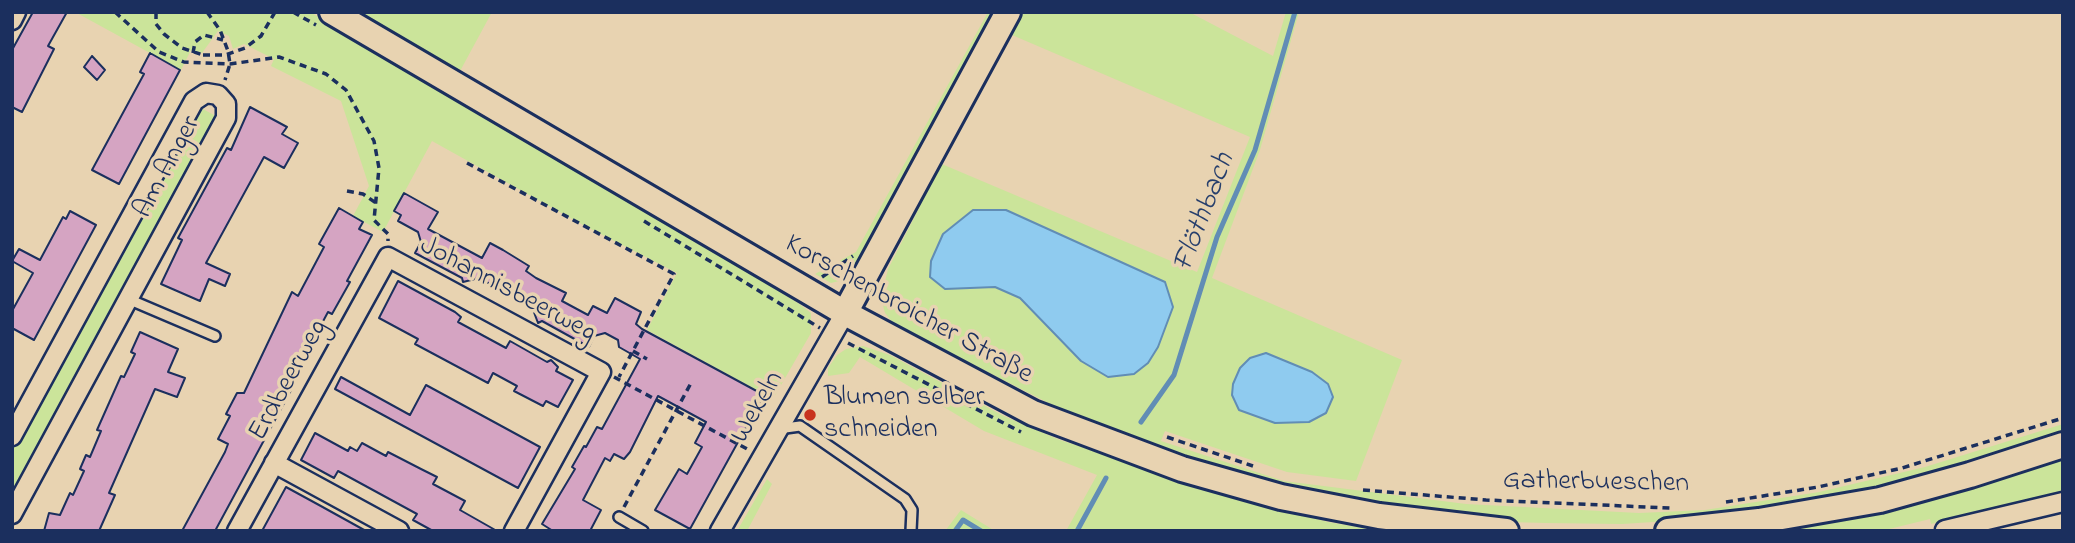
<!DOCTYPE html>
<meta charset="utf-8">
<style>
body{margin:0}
#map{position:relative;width:2075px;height:543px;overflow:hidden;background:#e8d3b1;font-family:"Indie Flower",sans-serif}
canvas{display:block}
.frame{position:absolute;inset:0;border:14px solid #1b2f5e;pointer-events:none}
</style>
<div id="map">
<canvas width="2075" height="543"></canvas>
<div class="frame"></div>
</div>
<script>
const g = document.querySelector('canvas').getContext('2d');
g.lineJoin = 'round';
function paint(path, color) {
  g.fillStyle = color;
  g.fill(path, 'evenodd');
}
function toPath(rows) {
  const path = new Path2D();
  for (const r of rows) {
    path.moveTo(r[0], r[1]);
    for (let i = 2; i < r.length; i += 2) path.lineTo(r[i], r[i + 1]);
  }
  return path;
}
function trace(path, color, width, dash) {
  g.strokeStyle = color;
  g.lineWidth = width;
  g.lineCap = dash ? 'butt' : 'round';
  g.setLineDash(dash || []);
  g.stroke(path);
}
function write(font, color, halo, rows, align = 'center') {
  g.font = font + ' "Indie Flower",sans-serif';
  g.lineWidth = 7;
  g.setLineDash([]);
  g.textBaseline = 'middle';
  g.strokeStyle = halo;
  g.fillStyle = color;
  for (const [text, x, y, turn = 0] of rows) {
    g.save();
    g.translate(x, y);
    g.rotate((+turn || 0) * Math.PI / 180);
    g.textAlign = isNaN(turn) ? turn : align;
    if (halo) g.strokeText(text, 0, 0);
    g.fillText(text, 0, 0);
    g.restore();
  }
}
paint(toPath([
 [75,12,310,12,627,198,798,303,811,313,811,333,773,399,647,330,677,273,583,225,432,141,383,232,353,216,369,186,341,101,271,66,274,59,244,44,233,49,229,36,218,31,202,53,191,50,181,70],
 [352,12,492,12,459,73],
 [988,12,999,12,859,265,847,279,831,283,815,274,856,252],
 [1016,12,1189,12,1273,56,1286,12,1299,12,1260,150,1212,278,1402,360,1356,481,1287,472,1165,431,1161,441,1284,481,1466,504,1639,513,1705,510,1819,492,1925,467,2063,424,2063,437,1850,497,1700,519,1622,524,1546,523,1469,521,1353,505,1162,451,1078,418,907,331,893,323,885,313,881,298,888,269,918,210,937,162,1197,272,1250,137,1005,32],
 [1006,210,1165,282,1173,307,1081,361,1020,298,995,287,976,286],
 [1283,359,1297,368,1312,372,1309,422,1275,423,1239,410,1232,395,1233,384],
 [201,108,214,115,215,120,12,497,12,445,192,114],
 [863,346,890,355,1004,416,1060,440,1238,497,1328,522,1381,531,1066,531,1097,475,984,431,860,357,849,373,828,376,828,368,837,355,846,349],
 [2063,456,2063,492,1931,524,1930,519,1881,531,1758,531,1936,499],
 [767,479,772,484,747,531,737,531],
 [961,510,995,531,945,531]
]), '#cbe49a');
const water = toPath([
 [973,210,1006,210,1165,282,1173,307,1158,347,1148,363,1134,374,1108,377,1081,361,1020,298,995,287,945,289,930,277,931,261,943,234,973,210],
 [1266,353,1312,372,1328,384,1333,397,1326,413,1309,422,1275,423,1239,410,1232,395,1233,384,1240,368,1250,358,1266,353]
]);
paint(water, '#8fcbef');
trace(water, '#618db5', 2);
trace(toPath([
 [1141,422,1174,375,1217,237,1255,150,1295,12],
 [955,531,963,520,981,531],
 [1077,531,1106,478]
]), '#618db5', 5);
const building = toPath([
 [33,12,67,12,48,46,54,49,22,112,12,107,12,50,33,12],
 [150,53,180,70,119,184,92,170,144,74,140,72,150,53],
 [92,56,105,70,97,80,84,67,92,56],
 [250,107,287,127,282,134,298,143,284,168,264,157,206,263,230,274,225,286,209,279,200,301,161,284,182,240,178,238,227,148,231,150,250,107],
 [404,193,438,212,428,229,482,258,490,243,503,250,529,266,526,271,536,278,566,293,562,301,588,315,593,306,607,313,615,298,641,312,636,324,642,329,764,395,690,529,655,510,679,469,687,474,702,447,695,443,706,422,658,396,630,452,624,459,614,454,610,461,605,458,583,500,601,510,590,531,553,531,542,524,575,469,572,467,584,446,586,447,597,427,602,429,640,359,619,347,618,340,605,333,594,336,589,347,542,321,538,323,532,307,526,304,497,289,493,290,492,285,479,278,463,282,462,278,415,253,421,242,418,232,398,221,401,215,394,211,404,193],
 [339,208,363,222,359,229,372,235,347,281,350,282,332,314,328,312,312,342,293,376,296,381,215,531,182,531,225,452,228,444,218,439,230,416,226,414,237,393,244,393,292,292,298,296,324,247,319,244,339,208],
 [70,211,96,225,34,340,12,328,12,311,33,273,12,261,19,249,40,260,63,217,66,219,70,211],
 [398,281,455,312,461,317,458,322,506,348,510,341,547,362,551,360,558,367,556,371,573,380,558,407,546,401,543,406,514,391,517,386,493,373,488,383,415,344,418,339,379,318,398,281],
 [140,332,178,349,168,372,185,378,177,397,155,389,109,493,115,495,99,531,44,531,49,513,60,515,70,493,73,495,84,471,80,469,86,455,90,457,101,431,97,430,121,376,124,377,135,354,131,352,140,332],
 [341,377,410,415,426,385,540,447,518,488,335,389,341,377],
 [315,433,348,451,350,447,357,451,362,443,386,456,388,452,421,469,437,477,433,484,465,501,460,510,497,531,433,531,413,520,417,514,338,471,334,478,301,460,315,433],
 [286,487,319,505,366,531,262,531,286,487]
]);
paint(building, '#d5a4c2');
trace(building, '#1b2f5e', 2);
const lane = toPath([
 [128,299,215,336],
 [778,429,800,426,905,499,912,510,911,531],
 [619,517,643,531]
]);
const street = toPath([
 [12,20,16,12],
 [12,436,194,101,206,93,218,95,226,104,226,118,12,514],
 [274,463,399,531],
 [1945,530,2063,502],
 [237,531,388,257,601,372,514,531],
 [720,531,845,313]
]);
const secondary = toPath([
 [332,12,845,313,1033,413,1182,469,1281,497,1379,516,1506,531],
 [845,313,1008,12],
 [1668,531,1759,521,1880,500,1970,475,2063,445]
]);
trace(lane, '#1b2f5e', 14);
trace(street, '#1b2f5e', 23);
trace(secondary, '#1b2f5e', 30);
trace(toPath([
 [115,12,159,52,184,62,230,64,279,57,326,74,346,90,374,141,379,168,374,220,388,234,388,241],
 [156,12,156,24,164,34,182,48,203,55],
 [207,12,220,30,228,51,230,64,225,80],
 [293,12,316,25],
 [193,53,195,42,204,35,223,40],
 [467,163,674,274,619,377],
 [347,191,363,194,376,203],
 [644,221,820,328],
 [822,277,853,256],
 [848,343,1021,432],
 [633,351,647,359],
 [614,377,749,450],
 [1167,437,1253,466],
 [1363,490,1486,500,1670,508],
 [1726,502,1818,487,1902,468,2063,418],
 [624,507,691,383]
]), '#1b2f5e', 3.5, [7, 5]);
trace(lane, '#e8d3b1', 9);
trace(street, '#e8d3b1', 18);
trace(secondary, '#e8d3b1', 24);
trace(toPath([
 [203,55,225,55,245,48,261,36,275,12]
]), '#1b2f5e', 3.5, [7, 5]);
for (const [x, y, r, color] of [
 [810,415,7,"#c8321e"]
]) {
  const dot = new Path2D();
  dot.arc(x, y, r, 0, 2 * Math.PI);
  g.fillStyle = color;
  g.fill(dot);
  trace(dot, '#e8d3b1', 2.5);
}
write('28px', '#1b2f5e', '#e8d3b1', [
 ["Am Anger",169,168,-62],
 ["Johannisbeerweg",507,291,28],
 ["Korschenbroicher Straße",908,311,29],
 ["Erdbeerweg",290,381,-61],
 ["Wekeln",759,408,-60],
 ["Gatherbueschen",1596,484,1]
]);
write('28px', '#1b2f5e', '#e8d3b1', [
 ["Blumen selber",824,399],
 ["schneiden",824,431]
], 'left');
write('italic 30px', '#273f6c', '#e8d3b1', [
 ["Flöthbach",1206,213,-69]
]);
</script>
